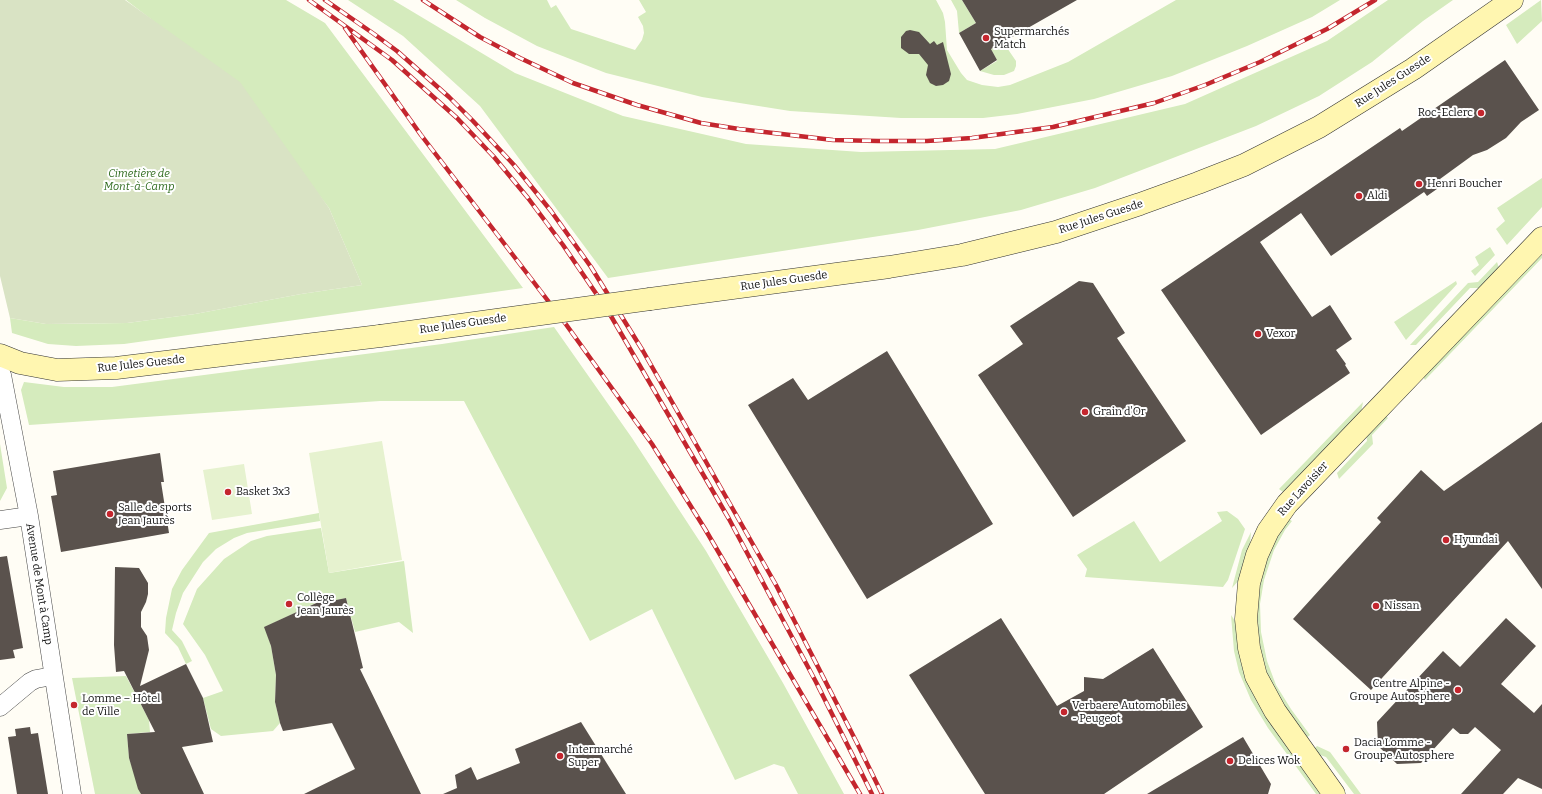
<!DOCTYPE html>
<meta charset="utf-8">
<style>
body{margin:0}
canvas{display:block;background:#fffdf5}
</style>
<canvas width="1542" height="794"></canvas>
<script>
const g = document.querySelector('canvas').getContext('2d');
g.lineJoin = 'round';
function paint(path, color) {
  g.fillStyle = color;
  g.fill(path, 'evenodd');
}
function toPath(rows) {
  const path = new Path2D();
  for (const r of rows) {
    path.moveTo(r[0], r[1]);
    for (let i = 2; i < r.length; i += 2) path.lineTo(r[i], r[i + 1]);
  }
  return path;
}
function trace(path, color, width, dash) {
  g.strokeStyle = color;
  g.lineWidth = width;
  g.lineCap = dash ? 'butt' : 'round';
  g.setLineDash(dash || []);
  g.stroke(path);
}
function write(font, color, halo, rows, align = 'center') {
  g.font = font + ' Bitter,serif';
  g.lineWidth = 4;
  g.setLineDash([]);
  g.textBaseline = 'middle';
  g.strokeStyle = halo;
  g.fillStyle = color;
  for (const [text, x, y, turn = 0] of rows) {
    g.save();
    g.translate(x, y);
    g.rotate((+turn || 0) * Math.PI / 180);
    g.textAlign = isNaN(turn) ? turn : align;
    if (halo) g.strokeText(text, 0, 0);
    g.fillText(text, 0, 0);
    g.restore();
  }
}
paint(toPath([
 [126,0,286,0,325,23,523,288,124,344,76,346,48,344,12,333,10,318,46,324,127,323,195,314,301,294,362,285,329,208,233,82],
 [348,0,393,0,515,73,623,116,746,144,861,152,995,149,1185,104,1327,41,1388,0,1453,0,1423,21,1372,62,1319,96,1256,126,1095,188,1021,210,918,230,608,278,480,106,403,36],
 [456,0,547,0,551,8,556,5,571,29,635,50,642,40,644,33,643,26,638,17,646,12,639,0,936,0,943,13,945,22,947,50,961,73,967,80,982,85,998,87,1010,85,1068,62,1176,0,1340,0,1312,17,1247,46,1172,76,1094,99,1017,114,983,118,901,118,790,111,702,97,606,73,537,46,485,18],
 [951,0,962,0,976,23,959,33,957,11],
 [1541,0,1542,21,1517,44,1506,25],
 [1003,42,1016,61,1016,66,1014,71,1004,75,994,75,980,71,997,61,991,49],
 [1542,178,1542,207,1507,245,1496,229,1505,221,1497,208],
 [1490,247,1495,255,1475,276,1471,271,1479,265,1475,257],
 [1542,250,1542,258,1425,380,1422,375],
 [1497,262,1499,268,1480,288,1470,288,1416,345,1410,345,1468,283,1478,282],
 [1456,281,1457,284,1406,340,1394,322],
 [554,327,632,438,706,551,783,683,844,794,798,794,784,767,774,764,735,780,652,609,590,641,464,401,380,401,29,425,21,390,24,382,64,387,112,387,442,344],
 [1363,402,1361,413,1283,492,1279,489],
 [1386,416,1388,418,1372,435,1373,444,1339,479,1337,473,1367,441,1366,433],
 [0,444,7,488,0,501],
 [1227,511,1238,519,1245,529,1228,580,1223,587,1085,577,1087,569,1077,555,1134,521,1160,562,1222,521,1217,512],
 [319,513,320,521,247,533,234,538,216,549,203,562,183,593,176,613,172,630,182,641,192,661,186,664,178,647,165,633,166,618,172,589,182,570,209,533],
 [1287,518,1292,521,1285,530,1274,550,1264,580,1260,604,1261,632,1267,661,1276,685,1291,709,1310,735,1305,739,1270,686,1262,663,1256,631,1255,603,1270,546],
 [321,528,329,573,404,561,413,633,399,622,355,632,346,598,327,602,324,599,265,627,271,646,276,675,275,702,280,723,273,731,221,736,211,729,203,698,223,691,205,655,183,624,197,589,224,559,251,541,267,536],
 [1251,532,1250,545,1240,579,1232,588,1242,550],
 [1231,615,1235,621,1322,794,1316,794,1268,728,1251,700,1239,672,1234,651],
 [126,676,149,720,150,732,127,734,129,758,141,794,95,794,72,678],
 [1317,746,1330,752,1361,794,1354,794,1326,757,1317,754,1313,750]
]), '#d5ebbd');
paint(toPath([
 [0,0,125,0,240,82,329,208,362,285,301,294,195,314,127,323,46,324,10,318,0,276]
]), '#d9e3c4');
paint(toPath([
 [382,441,402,560,329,573,309,453],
 [244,464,252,514,212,520,203,470]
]), '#e6f2cf');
paint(toPath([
 [962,0,1077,0,991,49,997,60,980,71,959,33,976,23],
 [910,30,919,32,930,44,934,41,937,45,943,42,951,74,949,81,943,85,936,86,930,83,926,75,928,65,919,54,909,54,901,48,901,37,906,31],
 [1505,60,1539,110,1521,122,1506,138,1487,150,1473,155,1440,179,1444,184,1427,196,1424,192,1331,256,1301,213,1260,242,1312,317,1330,305,1352,339,1336,350,1346,364,1345,365,1350,373,1261,435,1161,290,1400,128,1402,131],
 [1079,281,1093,283,1125,333,1117,338,1186,441,1073,517,978,375,1023,344,1010,326],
 [887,351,993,524,867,599,748,405,793,378,808,400],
 [1542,422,1542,589,1508,541,1371,690,1293,619,1381,522,1377,518,1421,470,1444,491],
 [160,453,164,482,161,482,169,533,61,552,51,496,57,495,53,471],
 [7,556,23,648,13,650,15,658,0,660,0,557],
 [115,567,139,568,148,583,148,594,146,602,141,612,141,627,147,636,149,650,140,686,186,664,203,698,213,742,182,747,204,794,141,794,138,789,129,758,127,734,155,732,124,671,116,672,114,645],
 [346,598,363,668,360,669,421,794,304,794,355,769,332,723,283,731,280,723,275,702,276,675,271,646,264,627,325,599,326,602],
 [1001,618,1057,706,1084,691,1084,677,1103,679,1153,648,1203,727,1104,794,985,794,909,675],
 [1506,618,1536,646,1501,684,1534,713,1542,704,1542,789,1518,778,1503,794,1461,794,1501,750,1475,727,1468,734,1460,734,1453,728,1421,763,1397,764,1378,746,1377,722,1443,651,1460,667],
 [581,722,626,794,443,794,457,788,455,775,471,767,477,780,520,763,515,749],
 [30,727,31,734,38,733,48,794,17,794,8,737,16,736,15,729],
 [1243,737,1271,784,1268,794,1147,794]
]), '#5a524d');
const street = toPath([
 [2,375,29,516,72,794],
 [0,520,29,516],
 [0,707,30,682,36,679,53,676]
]);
const secondary = toPath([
 [650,299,889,267,962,255,1056,232,1140,204,1198,183,1244,165,1319,127,1413,69,1512,0],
 [0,355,20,363,57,370,116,368,380,336],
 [1334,794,1275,711,1256,676,1249,648,1246,619,1249,583,1257,555,1268,531,1287,504,1542,238]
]);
trace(street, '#444', 19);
trace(secondary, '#333', 23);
trace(street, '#fff', 18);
trace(secondary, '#fff6b0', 22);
const rail = toPath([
 [309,0,392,60,457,118,494,157,528,198,563,245,608,311,729,519,816,682,872,794],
 [325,0,374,34,397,51,449,97,473,121,514,165,551,211,591,267,643,351,776,585,858,745,882,794],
 [423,0,480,37,520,58,573,83,637,105,701,123,739,129,833,140,878,141,927,141,972,138,1053,127,1154,103,1205,85,1260,62,1327,29,1375,0],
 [345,28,421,135,565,323,652,444,705,529,860,794]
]);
trace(rail, '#c4262e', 4.5);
trace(rail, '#fff', 3, [9]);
const secondaryBridge = toPath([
 [380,336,650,299]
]);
trace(secondaryBridge, '#333', 23, []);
trace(secondaryBridge, '#fff6b0', 22);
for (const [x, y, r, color] of [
 [986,38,4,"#c4262e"],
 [1481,113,4,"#c4262e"],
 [1419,184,4,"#c4262e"],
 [1359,196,4,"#c4262e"],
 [1258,334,4,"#c4262e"],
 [1085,412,4,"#c4262e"],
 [228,492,4,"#c4262e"],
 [110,514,4,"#c4262e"],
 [1446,540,4,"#c4262e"],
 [289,604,4,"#c4262e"],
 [1376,606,4,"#c4262e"],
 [1458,690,4,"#c4262e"],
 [74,705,4,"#c4262e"],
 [1064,712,4,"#c4262e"],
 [1346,749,4,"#c4262e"],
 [560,756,4,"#c4262e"],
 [1230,761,4,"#c4262e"]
]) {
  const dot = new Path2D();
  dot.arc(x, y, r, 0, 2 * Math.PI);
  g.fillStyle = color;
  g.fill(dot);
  trace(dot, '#fff', 1.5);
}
write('11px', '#111', '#fff', [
 ["Supermarchés",994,32],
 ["Match",994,45],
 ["Roc-Eclerc",1473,113,"right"],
 ["Henri Boucher",1427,184],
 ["Aldi",1367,196],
 ["Vexor",1266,334],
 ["Grain d'Or",1093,412],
 ["Basket 3x3",236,492],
 ["Salle de sports",118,508],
 ["Jean Jaurès",118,521],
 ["Hyundai",1454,540],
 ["Collège",297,598],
 ["Jean Jaurès",297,611],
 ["Nissan",1384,606],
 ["Centre Alpine -",1450,684,"right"],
 ["Groupe Autosphere",1450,697,"right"],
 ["Lomme – Hôtel",82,699],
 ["de Ville",82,712],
 ["Verbaere Automobiles",1072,706],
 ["- Peugeot",1072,719],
 ["Dacia Lomme -",1354,743],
 ["Groupe Autosphere",1354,756],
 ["Intermarché",568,750],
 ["Super",568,763],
 ["Delices Wok",1238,761]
], 'left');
write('11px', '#111', '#fff', [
 ["Rue Jules Guesde",1393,81,-33],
 ["Rue Jules Guesde",1101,217,-18],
 ["Rue Jules Guesde",784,281,-8],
 ["Rue Jules Guesde",463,324,-8],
 ["Rue Jules Guesde",141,364,-6],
 ["Rue Lavoisier",1303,489,-48],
 ["Avenue de Mont à Camp",39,584,81]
]);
write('italic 11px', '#2f6b1f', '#fff', [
 ["Cimetière de",139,174],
 ["Mont-à-Camp",139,187]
]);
</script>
